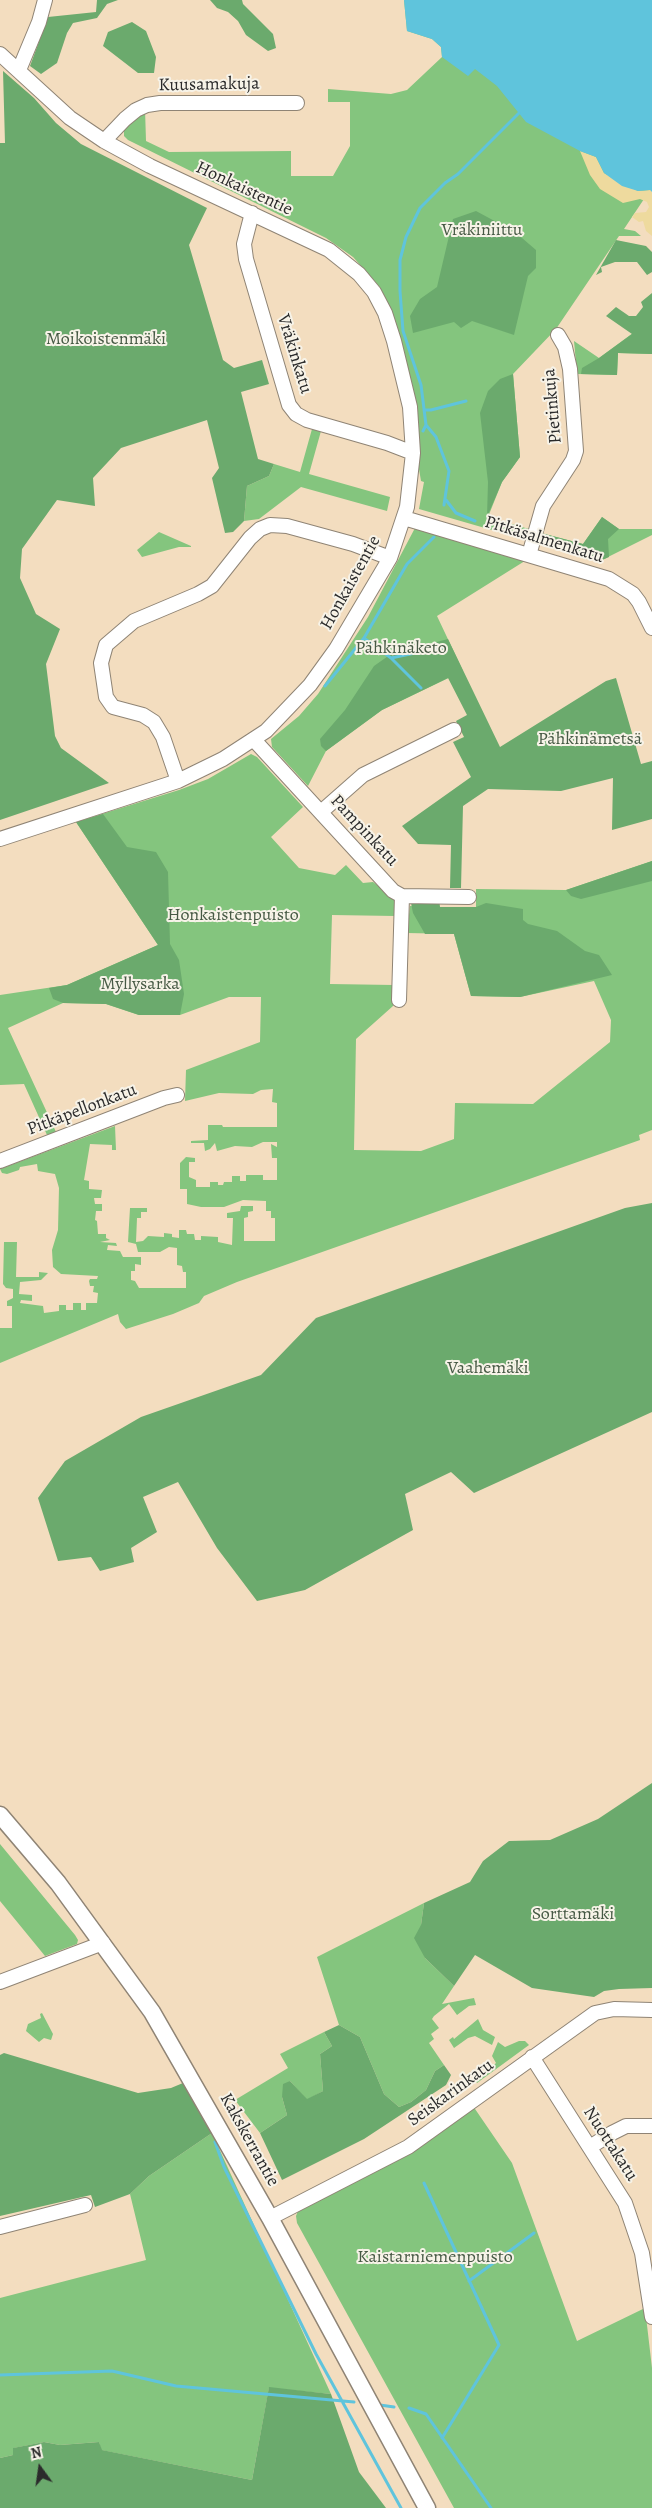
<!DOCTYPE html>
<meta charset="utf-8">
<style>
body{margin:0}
#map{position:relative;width:652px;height:2508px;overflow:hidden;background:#f3ddbf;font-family:Alegreya,serif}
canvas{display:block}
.north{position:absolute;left:15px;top:2443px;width:50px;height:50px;-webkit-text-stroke:4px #f7f3e8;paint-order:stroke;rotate:346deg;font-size:14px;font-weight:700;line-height:20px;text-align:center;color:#2b2b2b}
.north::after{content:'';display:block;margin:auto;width:18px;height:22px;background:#2b2b2b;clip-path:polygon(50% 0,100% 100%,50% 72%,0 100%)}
</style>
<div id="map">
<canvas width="652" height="2508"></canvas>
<div class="north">N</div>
</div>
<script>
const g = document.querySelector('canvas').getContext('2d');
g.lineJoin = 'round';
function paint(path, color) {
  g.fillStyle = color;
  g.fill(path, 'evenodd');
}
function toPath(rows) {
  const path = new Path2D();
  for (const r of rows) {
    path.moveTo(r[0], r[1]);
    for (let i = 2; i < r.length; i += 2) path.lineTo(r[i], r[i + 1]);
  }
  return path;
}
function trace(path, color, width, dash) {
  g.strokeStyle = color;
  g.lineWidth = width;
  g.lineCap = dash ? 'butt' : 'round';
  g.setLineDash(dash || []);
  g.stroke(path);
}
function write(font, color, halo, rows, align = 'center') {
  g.font = font + ' Alegreya,serif';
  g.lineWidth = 4;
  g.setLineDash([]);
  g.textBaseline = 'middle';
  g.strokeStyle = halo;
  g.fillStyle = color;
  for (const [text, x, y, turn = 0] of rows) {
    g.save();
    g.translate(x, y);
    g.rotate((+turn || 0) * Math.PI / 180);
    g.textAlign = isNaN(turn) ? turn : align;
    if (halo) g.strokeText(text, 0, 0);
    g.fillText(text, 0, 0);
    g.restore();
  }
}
paint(toPath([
 [404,0,490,52,650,190,624,229,635,231,641,236,619,236,556,329,513,374,520,457,502,482,488,517,529,529,526,537,523,539,419,509,424,482,421,481,393,314,379,286,353,257,326,238,128,140,124,136,124,130,145,109,146,141,169,152,291,151,291,176,333,176,350,146,350,102,328,102,328,89,391,94,407,90,442,57,441,47,432,39,407,31],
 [652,319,652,354,618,353,617,375,577,374,574,341,599,358],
 [312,429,321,431,309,474,390,497,387,511,301,487,259,519,244,521,247,486,269,476,274,464,300,472],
 [602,517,619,529,652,529,652,535,600,561,544,545,540,543,541,533,583,544],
 [415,528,528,559,437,616,463,671,382,710,326,751,308,786,272,747,271,739,299,716,318,694,368,617],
 [159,532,191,546,191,547,179,547,142,557,137,550],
 [251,754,257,757,303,807,271,837,299,868,335,875,346,865,363,883,373,882,395,899,395,916,332,915,330,984,394,985,393,1006,356,1039,354,1150,421,1151,454,1139,455,1103,533,1104,610,1042,611,1020,594,981,520,997,471,996,454,934,407,933,410,906,476,910,476,889,566,890,652,861,652,1130,639,1135,640,1140,237,1282,204,1296,199,1303,173,1314,126,1329,120,1322,118,1314,0,1363,0,1328,12,1328,12,1306,7,1306,7,1301,13,1298,13,1289,6,1288,3,1284,4,1242,17,1242,16,1277,39,1277,39,1272,48,1273,41,1280,20,1282,19,1294,32,1295,32,1301,21,1300,20,1303,43,1306,44,1313,59,1311,59,1305,66,1305,66,1310,73,1310,73,1303,81,1303,81,1310,86,1310,86,1303,97,1303,98,1293,93,1292,94,1286,90,1286,89,1281,90,1279,97,1279,98,1276,61,1274,53,1267,52,1250,58,1230,59,1188,55,1174,38,1171,37,1164,20,1167,19,1170,7,1174,2,1173,0,1169,115,1126,116,1150,112,1150,112,1145,90,1144,84,1180,89,1181,89,1189,102,1190,101,1198,94,1198,95,1204,102,1204,102,1211,96,1211,95,1220,97,1221,98,1234,106,1234,106,1238,110,1240,100,1242,116,1243,117,1246,108,1245,107,1250,120,1251,123,1257,141,1257,141,1265,135,1264,135,1271,131,1271,131,1280,135,1281,139,1288,186,1288,186,1272,183,1272,182,1266,177,1265,177,1248,169,1247,160,1252,138,1252,136,1244,128,1242,130,1208,147,1208,147,1212,141,1212,141,1218,137,1218,136,1242,143,1241,148,1236,164,1237,164,1233,172,1234,172,1237,179,1238,179,1230,186,1230,187,1234,194,1234,195,1240,201,1240,201,1236,218,1237,218,1242,232,1245,233,1218,227,1218,227,1213,240,1211,241,1206,253,1206,253,1211,248,1212,248,1217,244,1218,244,1241,275,1241,275,1218,271,1218,271,1211,266,1211,266,1201,243,1200,224,1207,201,1207,187,1204,187,1189,180,1189,180,1163,186,1157,195,1158,195,1162,189,1162,189,1177,196,1180,196,1187,210,1187,210,1182,218,1182,218,1185,223,1185,224,1182,232,1182,232,1176,240,1176,240,1181,246,1181,246,1175,263,1175,263,1180,277,1180,277,1158,272,1158,271,1144,277,1147,277,1142,263,1142,252,1147,235,1146,217,1151,215,1143,210,1149,205,1151,204,1143,191,1143,191,1141,208,1140,208,1125,222,1125,223,1127,277,1127,277,1103,272,1102,273,1089,261,1090,253,1094,219,1093,185,1101,186,1070,260,1042,261,997,229,997,180,1015,139,1015,106,1004,63,1003,8,1028,56,1132,47,1135,24,1084,0,1085,0,995,67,985,158,945,76,822,179,790,208,779],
 [0,1844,75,1935,78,1940,77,1944,45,1956,0,1901],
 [424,1903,421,1925,425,1958,454,1986,442,2004,474,1998,476,2005,469,2006,457,2015,449,2004,434,2016,432,2019,439,2028,431,2034,434,2039,429,2043,444,2065,435,2071,426,2090,411,2102,399,2107,384,2094,360,2037,339,2025,317,1957],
 [42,2013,53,2034,51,2040,44,2038,39,2042,26,2031,28,2024,41,2018,40,2014],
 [478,2019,483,2030,495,2037,492,2045,475,2036,468,2038,454,2048,449,2040,453,2037,454,2039],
 [324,2032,332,2046,320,2054,323,2091,307,2100,290,2081,282,2097,287,2115,260,2133,235,2100,288,2068,280,2054],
 [519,2041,525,2041,529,2045,477,2083,473,2077,474,2072,480,2067,485,2073,496,2063,492,2056,498,2042,505,2047],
 [473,2106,512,2163,577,2341,645,2308,652,2368,652,2508,454,2508,297,2223,296,2216,298,2211],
 [212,2133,331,2394,269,2388,252,2480,101,2450,99,2442,60,2445,44,2442,14,2448,13,2455,0,2458,0,2298,146,2260,130,2194,149,2176]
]), '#84c57e');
paint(toPath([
 [97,0,118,0,107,4,97,18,73,23,67,33,57,63,41,74,30,66,48,17,96,12],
 [210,0,242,0,243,4,273,34,276,48,268,51,246,35,238,21,228,12,217,8],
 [132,22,146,31,156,57,154,73,138,73,103,46,108,32],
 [3,71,34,98,56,123,81,144,207,208,189,245,223,360,234,368,262,360,269,384,241,392,258,459,274,464,269,476,247,486,244,521,233,532,225,533,212,478,219,468,207,420,121,448,93,478,95,506,57,500,22,549,20,578,36,614,60,629,46,664,55,736,61,748,109,783,0,820,0,143,5,143],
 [476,211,515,232,536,250,536,268,528,276,514,335,472,321,461,328,454,322,413,333,410,316,420,299,437,287,453,219],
 [616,240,646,246,652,252,652,272,647,275,637,262,615,262,601,267,602,272,596,275],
 [652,293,652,354,618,353,617,375,581,374,582,368,599,358,632,334,606,316,616,307,629,316,636,316,643,307,641,302],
 [513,374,520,457,502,482,487,517,488,482,480,413,488,391,500,379],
 [602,517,619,529,608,539,609,557,600,561,544,545,540,543,541,533,583,544],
 [448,639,500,747,606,681,616,678,641,764,652,761,652,819,612,830,613,778,561,791,488,789,463,806,461,888,450,888,451,845,418,844,402,826,471,777,453,742,464,737,456,721,467,715,448,678,382,710,326,751,321,746,320,739,345,710,374,666,391,654],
 [103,814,127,847,156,852,168,872,170,944,179,960,184,994,180,1015,139,1015,106,1004,63,1003,53,999,49,988,67,985,158,945,76,822],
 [652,861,652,881,581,899,571,896,566,890],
 [439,899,440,907,476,907,486,903,523,909,523,920,528,924,557,931,585,951,599,955,612,975,520,997,471,996,454,934,425,934,413,913,411,903],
 [652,1203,652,1412,474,1493,451,1472,405,1494,413,1530,305,1590,257,1601,217,1548,178,1482,143,1497,157,1532,131,1548,134,1562,100,1571,91,1557,58,1561,38,1498,65,1461,141,1417,261,1375,316,1318,625,1208],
 [652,1783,652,1988,619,1989,604,1991,594,1997,532,1988,475,1955,454,1986,425,1958,414,1938,421,1925,424,1903,470,1882,483,1861,509,1841,550,1840,598,1819],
 [339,2025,360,2037,384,2094,399,2107,411,2102,426,2090,435,2071,444,2065,451,2075,446,2085,364,2139,282,2180,260,2133,287,2115,282,2097,283,2084,290,2081,307,2099,323,2091,320,2054,332,2046,324,2032],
 [4,2053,138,2093,171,2088,183,2083,212,2133,149,2176,130,2194,95,2207,91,2195,0,2216,0,2055],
 [269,2387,331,2394,359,2472,386,2508,0,2508,0,2458,13,2455,13,2448,44,2442,60,2445,99,2442,102,2450,252,2480]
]), '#6baa6d');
paint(toPath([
 [580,151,596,157,604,173,638,191,650,190,652,192,652,236,646,231,643,221,639,222,632,217,635,213,646,212,649,207,647,202,640,199,623,203,600,189,590,175]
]), '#eeda9e');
paint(toPath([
 [404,0,652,0,652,192,650,190,638,191,622,186,604,173,596,157,580,151,526,122,497,86,475,69,468,76,442,57,441,47,432,39,407,31]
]), '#5fc4dc');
trace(toPath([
 [424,410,431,410,466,401],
 [423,431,426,425],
 [446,500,456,513,475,521],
 [444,505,449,471,436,437,426,425,421,385,403,331,400,291,400,260,406,237,420,208,445,183,458,174,519,113],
 [364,638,391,658,421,688],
 [391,658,444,647],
 [325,686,364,638,407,564,434,537],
 [215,2142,224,2167,316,2354,401,2508],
 [424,2183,499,2345,442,2438],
 [469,2281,534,2233],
 [0,2375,112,2371,176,2386,354,2402],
 [380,2405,394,2407],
 [409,2408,426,2414,491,2508]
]), '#5fc4dc', 3);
const minor = toPath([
 [0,54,70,118,104,141,150,166,329,250,359,274,374,292,385,313,394,341,410,407,413,453,407,507,390,558,336,649,310,685,266,731,223,759,178,781,0,839],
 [19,70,39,22,45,0],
 [104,141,125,119,136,110,147,105,160,103,297,103],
 [252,213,244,244,246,259,289,405,296,414,307,420,387,443,413,453],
 [404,518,609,579,633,594,639,602,652,628],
 [529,555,543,506,573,460,576,451,570,369,565,347,558,335],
 [255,741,393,891,402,896,469,897],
 [178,781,163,737,154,722,143,715,113,707,106,697,101,663,106,645,134,621,198,594,212,586,250,538,260,529,270,525,287,526,353,544,390,558],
 [321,812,363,775,454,730],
 [399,1000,402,896],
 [0,1161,164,1098,177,1095],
 [0,1982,103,1943],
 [532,2057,625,2203,642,2253,652,2317],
 [590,2147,612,2133,626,2126,652,2126],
 [270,2218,408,2147,595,2013,614,2009,652,2010],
 [0,2227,85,2205]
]);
const major = toPath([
 [0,1815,58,1883,152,2012,270,2218,427,2508]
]);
trace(minor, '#8f8475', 16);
trace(major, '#8f8475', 19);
trace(minor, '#fff', 14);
trace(major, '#fff', 16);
write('18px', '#2b2b2b', '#f7f3e8', [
 ["Kuusamakuja",209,85,-1],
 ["Honkaistentie",244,189,25],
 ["Vräkinkatu",294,354,73],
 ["Pietinkuja",553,406,-95],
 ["Pitkäsalmenkatu",544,540,17],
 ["Honkaistentie",351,583,-61],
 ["Pampinkatu",364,831,47],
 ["Pitkäpellonkatu",82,1110,-21],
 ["Seiskarinkatu",451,2093,-36],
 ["Kakskerrantie",249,2140,61],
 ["Nuottakatu",610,2144,57]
]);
write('18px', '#465944', '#f7f3e8', [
 ["Vräkiniittu",482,231],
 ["Moikoistenmäki",106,340],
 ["Pähkinäketo",401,649],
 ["Pähkinämetsä",590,740],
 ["Honkaistenpuisto",233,916],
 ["Myllysarka",140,985],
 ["Vaahemäki",488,1369],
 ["Sorttamäki",573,1915],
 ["Kaistarniemenpuisto",435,2258]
]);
</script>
